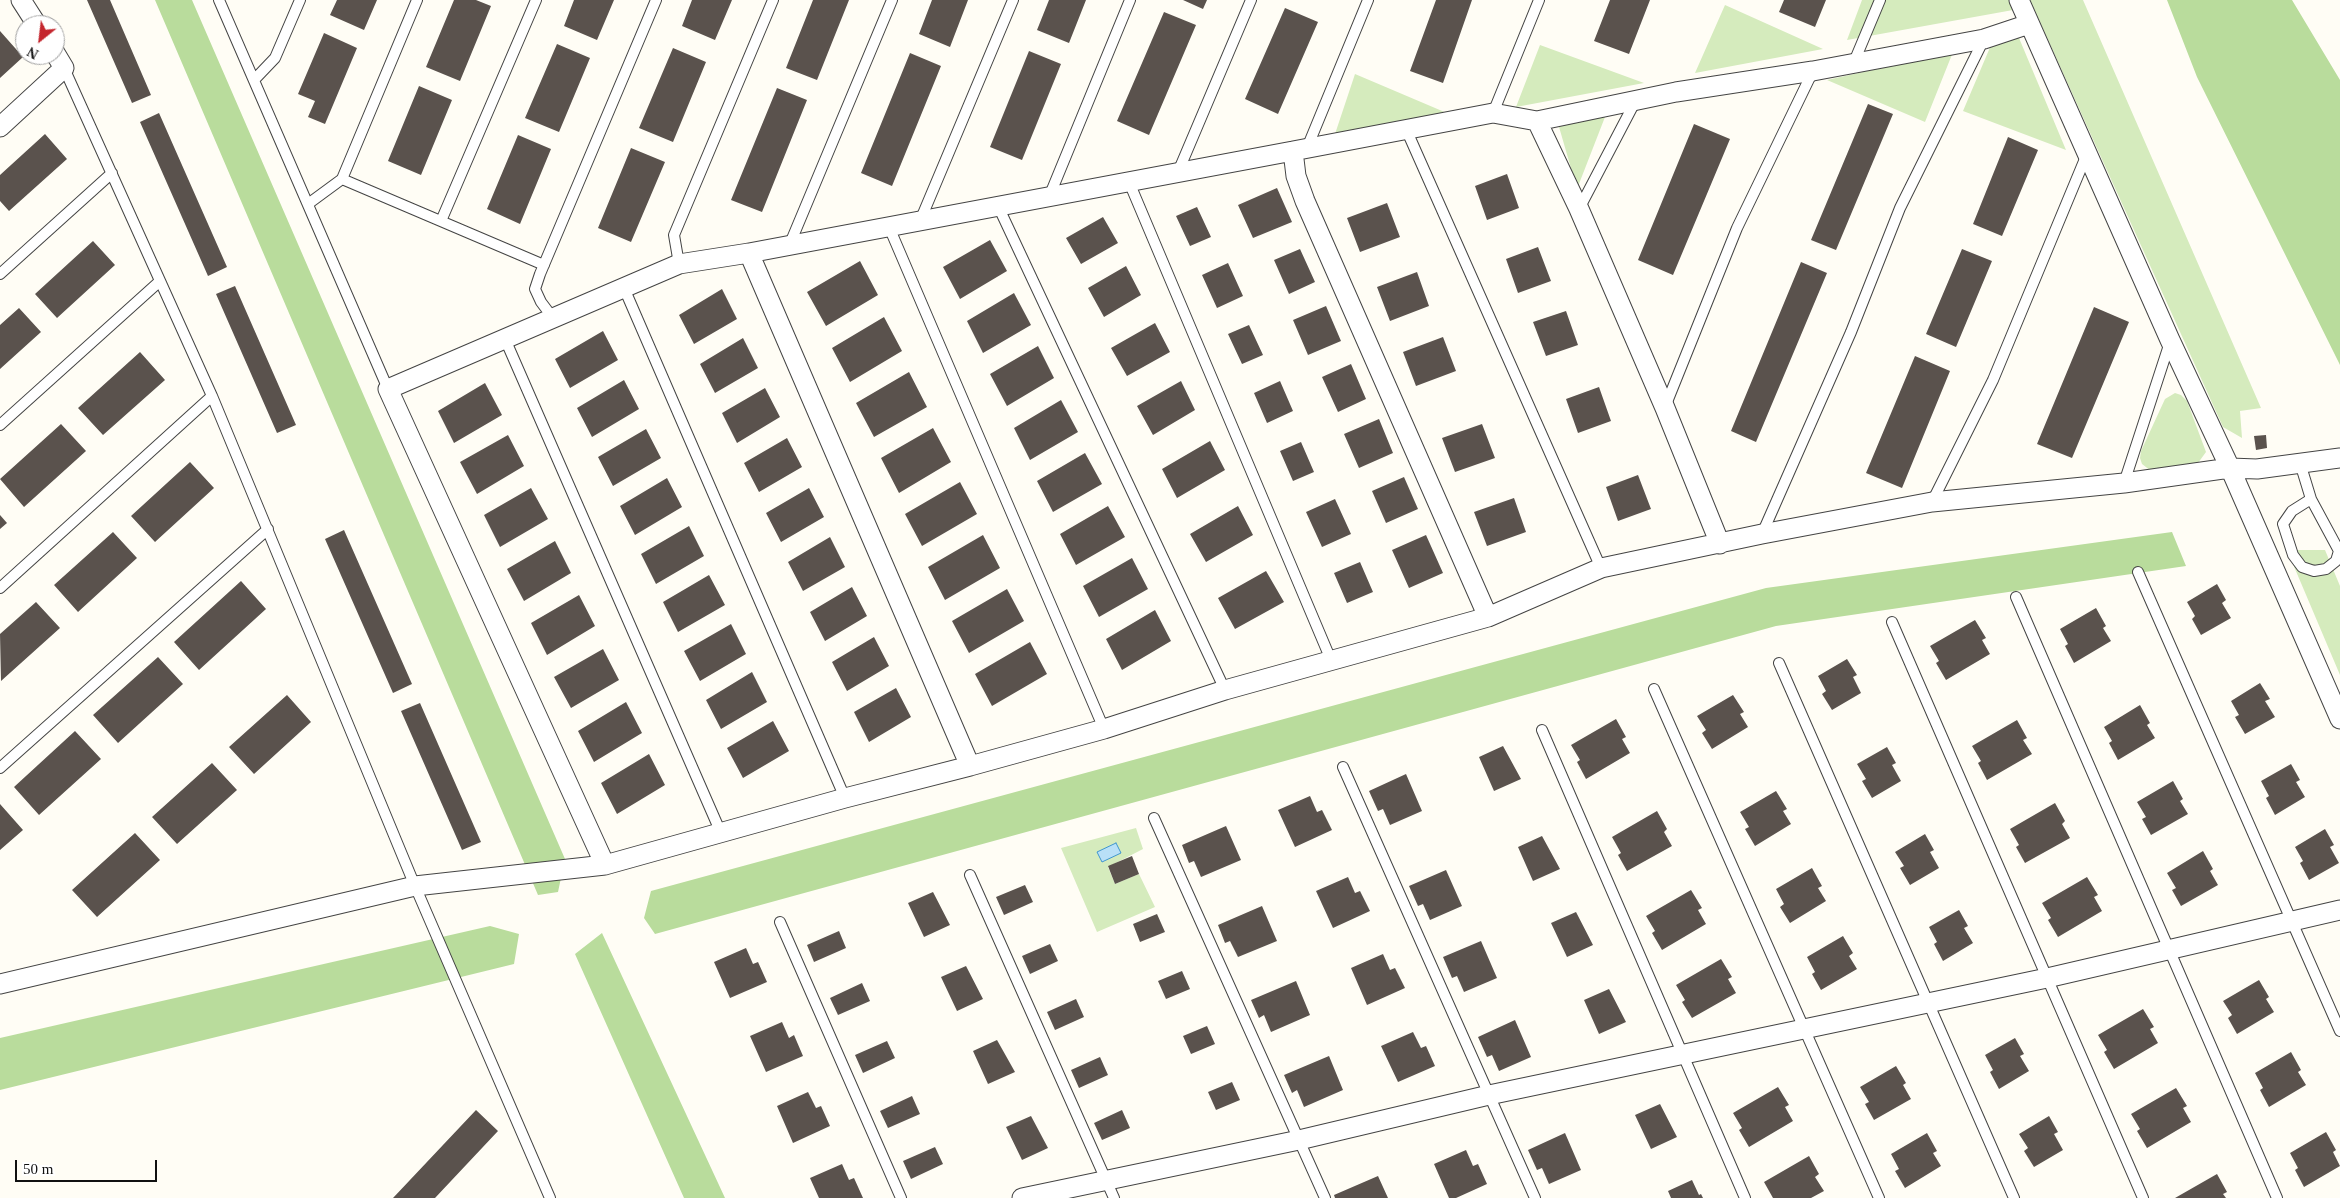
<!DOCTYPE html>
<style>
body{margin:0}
#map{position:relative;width:2340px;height:1198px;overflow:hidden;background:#fffdf5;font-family:Georgia,serif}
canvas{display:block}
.north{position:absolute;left:15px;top:15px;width:50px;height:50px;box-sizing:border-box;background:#fff;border:1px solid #a0a0a0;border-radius:50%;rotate:209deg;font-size:14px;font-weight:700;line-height:20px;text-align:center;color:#111}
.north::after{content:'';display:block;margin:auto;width:18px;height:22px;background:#c4262e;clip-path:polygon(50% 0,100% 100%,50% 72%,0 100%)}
.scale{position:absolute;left:15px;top:1160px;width:142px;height:22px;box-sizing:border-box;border:2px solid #111;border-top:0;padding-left:6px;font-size:15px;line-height:18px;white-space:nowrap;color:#111;-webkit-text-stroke:4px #fff;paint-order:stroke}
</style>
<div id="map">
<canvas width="2340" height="1198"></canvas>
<div class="north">N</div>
<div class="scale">50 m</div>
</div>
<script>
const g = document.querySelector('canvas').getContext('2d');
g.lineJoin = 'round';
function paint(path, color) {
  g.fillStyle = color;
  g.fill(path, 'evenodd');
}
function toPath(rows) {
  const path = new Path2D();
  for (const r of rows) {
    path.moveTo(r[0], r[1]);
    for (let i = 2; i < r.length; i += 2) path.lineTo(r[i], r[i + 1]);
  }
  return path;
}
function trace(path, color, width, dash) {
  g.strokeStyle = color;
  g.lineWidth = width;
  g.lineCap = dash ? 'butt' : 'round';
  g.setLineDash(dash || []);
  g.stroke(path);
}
paint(toPath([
 [1862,0,2009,0,2013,10,1847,40],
 [2030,0,2083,0,2261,408,2240,411,2242,438,2223,427],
 [1725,5,1823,49,1695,73],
 [1994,38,2019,38,2066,150,1963,111],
 [1540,45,1644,83,1516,107],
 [1953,52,1925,122,1827,80],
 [1355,74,1461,119,1333,140],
 [1612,99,1577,189,1555,113],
 [2175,393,2181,395,2187,401,2206,452,2198,463,2151,471,2142,464,2140,458,2141,451,2165,399],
 [2287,550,2325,550,2340,586,2340,675],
 [1136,828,1143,849,1108,867,1115,884,1139,874,1155,907,1097,932,1061,848]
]), '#d5ebbd');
paint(toPath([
 [155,0,192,0,565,859,558,892,538,895],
 [2167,0,2292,0,2340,80,2340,365,2197,77],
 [2172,532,2186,566,1776,626,655,934,644,918,651,891,1766,588],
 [490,926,519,934,514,964,0,1090,0,1038],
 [602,933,725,1198,684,1198,575,954]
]), '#b9dc9c');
const water = toPath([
 [1116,843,1121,853,1102,862,1097,852,1116,843]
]);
paint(water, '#b9e0f7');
trace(water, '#3f96cf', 1);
paint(toPath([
 [87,0,110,0,151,95,132,103],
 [337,0,377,0,364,30,330,15],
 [454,0,476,0,491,6,460,81,426,67],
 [574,0,614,0,597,40,564,26],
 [692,0,732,0,715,40,682,26],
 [813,0,849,0,817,80,786,68],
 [932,0,968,0,950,47,919,34],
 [1049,0,1086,0,1069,43,1037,30],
 [1183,0,1207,0,1203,9],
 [1436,0,1472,0,1443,83,1410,71],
 [1610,0,1650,0,1629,54,1594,41],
 [1784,0,1826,0,1815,27,1779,12],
 [1285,8,1318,22,1278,114,1245,99],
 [1164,12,1196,25,1149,135,1117,121],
 [0,31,23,57,0,78],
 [324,33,357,48,325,124,308,117,315,101,298,94],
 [557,44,590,58,559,132,525,118],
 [673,48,706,62,673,142,639,128],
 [1029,51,1061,64,1022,160,990,147],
 [910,53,941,66,892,186,861,173],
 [419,86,452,100,421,175,388,161],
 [777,88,807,100,762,212,731,200],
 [1868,104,1893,114,1836,250,1811,240],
 [159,113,227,267,208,276,140,122],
 [1694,124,1730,139,1673,275,1638,260],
 [45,134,67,159,9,211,0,201,0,175],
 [518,135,551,149,520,224,487,209],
 [2008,137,2038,150,2002,236,1973,224],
 [631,148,665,162,631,242,598,228],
 [1507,174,1519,208,1487,220,1475,186],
 [1277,188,1292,222,1253,238,1238,205],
 [1387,203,1400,237,1360,252,1347,218],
 [1197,207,1211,237,1190,246,1176,216],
 [1103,217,1118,243,1081,264,1066,238],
 [990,240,1007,271,960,299,943,267],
 [93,241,115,265,57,318,35,294],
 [1538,247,1551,281,1518,293,1506,259],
 [1300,249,1315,282,1289,294,1274,260],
 [1962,249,1992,261,1956,347,1926,334],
 [860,261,878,295,826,326,807,292],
 [1801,262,1827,273,1756,442,1731,431],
 [1228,263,1243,296,1217,308,1202,275],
 [1126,266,1141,295,1104,317,1088,288],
 [1417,272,1429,306,1390,321,1377,287],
 [235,286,296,425,277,433,216,294],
 [722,289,737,319,694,344,679,315],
 [1014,293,1031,325,983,353,967,321],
 [1326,306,1341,341,1308,355,1293,320],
 [2094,307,2129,322,2072,458,2037,444],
 [19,308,41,332,0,369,0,325],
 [1566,311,1578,345,1546,356,1533,322],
 [884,317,902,351,850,382,832,348],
 [1155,323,1170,352,1127,376,1111,348],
 [1249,325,1263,355,1242,364,1228,334],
 [603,331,618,360,570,388,555,359],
 [1443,337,1456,371,1416,386,1403,352],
 [743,338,758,368,715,393,700,364],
 [1038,346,1054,378,1007,406,990,374],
 [140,352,165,380,103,435,78,408],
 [1915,356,1950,371,1902,488,1866,473],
 [1351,364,1366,399,1338,412,1322,377],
 [909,372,927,407,874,437,856,403],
 [624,380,639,409,592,437,577,408],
 [1181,381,1195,410,1153,435,1137,406],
 [1280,381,1293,411,1267,423,1254,393],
 [485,383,502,415,454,443,438,411],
 [1599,387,1611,421,1578,433,1566,399],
 [765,388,780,417,737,443,722,413],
 [1061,400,1078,432,1030,460,1014,428],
 [1379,419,1393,453,1359,468,1344,434],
 [61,424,86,451,24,507,0,479],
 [1482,424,1495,458,1455,472,1442,438],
 [933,428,951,462,899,493,881,458],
 [646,429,661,458,613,486,598,457],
 [508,435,524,466,477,494,460,462],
 [2266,435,2267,448,2256,450,2254,436],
 [787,438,802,467,759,492,744,463],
 [1210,441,1225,470,1177,498,1162,469],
 [1301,442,1314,472,1293,481,1280,451],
 [1085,453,1102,484,1053,512,1037,481],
 [190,462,214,488,155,542,131,516],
 [1638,475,1651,509,1618,521,1606,487],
 [1404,477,1418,509,1386,523,1372,491],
 [667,478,682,507,635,535,620,506],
 [960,482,977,514,922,546,905,514],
 [531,488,548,519,500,547,484,515],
 [809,488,824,517,781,542,766,513],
 [1514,498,1526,532,1487,546,1474,512],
 [1335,499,1351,534,1322,547,1306,512],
 [1108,506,1125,537,1076,565,1060,534],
 [1238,506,1253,535,1206,562,1190,534],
 [0,515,7,523,0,529],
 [689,526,704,556,656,584,641,554],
 [344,530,412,684,393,693,325,539],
 [113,532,137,558,78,612,54,585],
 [983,535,1000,568,945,600,928,567],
 [1426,535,1443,573,1409,588,1392,550],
 [830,537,845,567,803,591,788,562],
 [555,541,571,573,524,601,507,569],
 [1132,558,1148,589,1099,617,1083,586],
 [1360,562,1373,592,1347,603,1334,573],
 [1266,571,1284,602,1235,629,1218,598],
 [709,575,725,605,678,632,663,602],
 [241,581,266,609,199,670,174,642],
 [2217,584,2226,600,2222,603,2231,618,2201,635,2192,619,2195,616,2187,602],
 [852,587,867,616,825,641,810,612],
 [1007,589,1024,621,969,653,952,621],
 [579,595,595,626,547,655,531,623],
 [36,602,60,628,1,681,0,634],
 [2096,608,2106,626,2103,628,2111,641,2074,663,2065,646,2068,644,2060,629],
 [1155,610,1171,641,1122,670,1106,639],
 [1975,620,1986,638,1982,640,1990,654,1946,680,1936,663,1939,661,1930,646],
 [731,624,746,654,700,681,684,651],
 [874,637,889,666,847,691,832,662],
 [1030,642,1047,674,992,706,975,674],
 [603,649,619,680,571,708,554,677],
 [158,657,183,684,118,743,93,715],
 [1847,659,1857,675,1853,677,1861,693,1832,710,1822,694,1826,691,1818,676],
 [752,672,767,702,721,729,706,700],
 [2260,683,2270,699,2265,701,2275,717,2245,734,2235,717,2239,715,2231,701],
 [896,688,911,717,869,742,854,712],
 [287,695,311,722,254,774,229,747],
 [1733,695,1744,712,1740,714,1748,727,1712,749,1702,733,1706,730,1697,716],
 [626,702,642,733,594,762,578,731],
 [420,703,481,842,462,850,401,711],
 [2140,705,2150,723,2147,725,2155,738,2118,760,2109,743,2112,741,2104,727],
 [1616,719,1626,737,1622,739,1630,753,1586,779,1577,762,1580,760,1571,745],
 [2017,720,2027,738,2023,740,2032,754,1987,780,1978,763,1981,761,1972,746],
 [773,721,789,751,743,778,727,748],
 [75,731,101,759,39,815,14,787],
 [1503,746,1521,779,1494,791,1479,757],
 [1887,747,1896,763,1892,765,1901,781,1872,798,1862,781,1866,779,1857,764],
 [649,754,665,785,617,814,601,783],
 [212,763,237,790,177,844,152,817],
 [2291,764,2300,780,2296,782,2305,797,2275,815,2266,798,2269,796,2261,781],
 [1406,774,1422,811,1390,825,1383,809,1378,811,1369,791],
 [2173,781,2183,799,2180,801,2188,814,2151,835,2142,819,2146,817,2137,802],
 [1776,791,1787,809,1783,811,1791,824,1755,846,1745,829,1749,827,1740,812],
 [1310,796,1317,812,1322,810,1332,830,1295,847,1278,810],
 [2055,803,2065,821,2062,824,2070,838,2025,863,2016,847,2019,845,2010,829],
 [0,804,23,830,0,850],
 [1657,811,1667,829,1664,832,1672,846,1627,871,1618,855,1621,853,1612,837],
 [1226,826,1241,860,1201,877,1194,861,1189,863,1182,845],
 [2325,829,2334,845,2330,847,2339,863,2309,880,2300,863,2303,861,2295,847],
 [135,833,160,860,97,917,72,890],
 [1925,834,1934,850,1930,852,1939,868,1910,885,1900,868,1904,866,1895,852],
 [1542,836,1560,869,1533,881,1518,847],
 [2203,851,2213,869,2210,871,2218,885,2181,906,2172,890,2176,888,2167,873],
 [1132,856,1139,874,1115,884,1108,866],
 [1812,868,1822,886,1818,888,1826,901,1790,923,1780,907,1784,904,1776,889],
 [1446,870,1462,906,1430,920,1423,904,1418,906,1409,886],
 [1348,877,1355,893,1360,891,1370,911,1333,928,1316,891],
 [2087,877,2098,895,2094,897,2102,911,2058,937,2048,920,2051,918,2042,903],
 [1025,885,1033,902,1004,915,996,897],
 [1691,890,1702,908,1698,910,1706,924,1662,950,1652,933,1655,931,1646,916],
 [933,892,950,925,924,937,908,903],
 [1262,906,1277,941,1238,957,1230,941,1225,943,1218,925],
 [1959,910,1968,926,1964,928,1973,943,1943,961,1934,944,1937,942,1929,927],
 [1576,912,1593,945,1567,957,1551,923],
 [1157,914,1165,932,1140,942,1133,924],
 [839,931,846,948,814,962,807,945],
 [1843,936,1853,953,1849,956,1857,969,1821,990,1812,974,1815,972,1807,957],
 [1481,941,1497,978,1464,992,1457,976,1452,978,1443,957],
 [1050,944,1058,961,1030,974,1022,956],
 [746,948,753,964,758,962,767,982,730,998,714,962],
 [1383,954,1390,970,1395,968,1405,988,1367,1005,1351,968],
 [1721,959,1732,977,1728,979,1736,993,1692,1018,1682,1002,1685,1000,1676,985],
 [966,966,983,999,957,1011,941,977],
 [1182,971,1190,989,1166,999,1158,981],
 [2259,980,2269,997,2266,999,2274,1012,2237,1034,2228,1018,2232,1015,2223,1001],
 [1296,981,1310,1015,1271,1032,1264,1015,1259,1018,1251,1000],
 [862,983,870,1001,838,1015,830,998],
 [1609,989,1626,1022,1599,1034,1584,1000],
 [1076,999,1084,1017,1055,1030,1047,1012],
 [2143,1009,2154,1027,2150,1029,2158,1043,2114,1069,2104,1052,2107,1050,2098,1035],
 [1515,1020,1531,1057,1499,1071,1492,1055,1487,1057,1478,1037],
 [782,1022,789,1038,794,1035,803,1056,766,1072,750,1036],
 [1207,1026,1215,1044,1191,1054,1183,1036],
 [1413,1032,1421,1048,1426,1046,1435,1066,1398,1082,1381,1046],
 [2015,1038,2024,1054,2020,1056,2029,1071,1999,1089,1990,1072,1993,1070,1985,1055],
 [997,1040,1015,1072,988,1084,973,1051],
 [887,1041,895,1058,863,1073,855,1055],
 [2291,1052,2301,1070,2298,1072,2306,1085,2269,1107,2260,1090,2263,1088,2255,1073],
 [1329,1056,1343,1090,1304,1107,1297,1090,1292,1093,1284,1075],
 [1100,1057,1108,1075,1079,1088,1071,1070],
 [1896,1066,1906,1083,1903,1085,1911,1099,1874,1120,1865,1104,1869,1102,1860,1087],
 [1232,1082,1240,1100,1216,1110,1208,1092],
 [1778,1087,1789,1105,1785,1107,1793,1121,1749,1147,1739,1130,1742,1128,1733,1113],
 [2176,1088,2187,1106,2183,1108,2191,1122,2147,1148,2137,1131,2140,1129,2131,1114],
 [808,1092,816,1108,821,1106,830,1126,793,1143,777,1106],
 [912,1096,920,1114,888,1128,880,1111],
 [1660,1104,1677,1137,1651,1149,1635,1115],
 [476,1110,498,1131,435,1198,393,1198],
 [1122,1110,1130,1128,1102,1140,1094,1123],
 [1031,1116,1048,1148,1022,1160,1006,1127],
 [2049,1116,2058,1132,2054,1134,2063,1150,2034,1167,2024,1151,2028,1148,2019,1134],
 [2326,1132,2336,1150,2333,1152,2340,1166,2304,1187,2295,1170,2298,1168,2290,1153],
 [1565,1133,1581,1170,1549,1184,1542,1168,1537,1170,1528,1150],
 [1927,1133,1937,1151,1933,1153,1941,1166,1905,1188,1895,1171,1899,1169,1891,1154],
 [935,1147,943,1164,911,1179,903,1161],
 [1466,1150,1473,1166,1478,1164,1487,1184,1456,1198,1449,1198,1434,1164],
 [1809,1156,1819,1174,1815,1177,1824,1191,1811,1198,1773,1198,1764,1182],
 [842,1164,849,1180,854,1178,863,1198,819,1198,810,1178],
 [2217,1174,2227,1192,2223,1194,2226,1198,2175,1198],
 [1378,1176,1388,1198,1335,1198,1334,1195],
 [1692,1180,1699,1195,1701,1194,1703,1198,1671,1198,1668,1191]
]), '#5a524d');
const service = toPath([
 [219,0,388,389],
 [1854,62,1880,0],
 [64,68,212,396,415,886,550,1198],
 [254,80,275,58,300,0],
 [1493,113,1539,0],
 [1406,129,1601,568],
 [1307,148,1368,0],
 [1178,172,1251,0],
 [342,179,417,0],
 [1129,182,1331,660],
 [1049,197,1130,0],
 [308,204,342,179,544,265],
 [998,206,1225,690],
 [1579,209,1635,102],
 [441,221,536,0],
 [920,221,1013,0],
 [889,227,1104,729],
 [789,246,892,0],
 [679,264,674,235,773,0],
 [0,274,112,173],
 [624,288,845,798],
 [553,318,541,302,535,289,540,274,656,0],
 [505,339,721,833],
 [1665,407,1737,228,1813,71],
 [0,425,160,281],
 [2300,463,2311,499,2292,511,2283,524,2293,555,2302,567,2314,571,2326,569,2336,561,2339,551,2311,499],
 [2124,483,2170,342],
 [1932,502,1993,380,2087,154],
 [1762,534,1851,332,1900,208,1984,39],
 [2138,572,2340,1031],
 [0,588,212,396],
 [2016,597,2277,1198],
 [1892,622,2143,1198],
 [1779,663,2014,1198],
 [1654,689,1879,1198],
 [1542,730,1745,1198],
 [1343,767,1535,1198],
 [0,768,268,529],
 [1154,818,1325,1198],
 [970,875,1114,1198],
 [780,922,901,1198]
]);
const minor = toPath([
 [21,0,37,25],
 [0,127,64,68,55,53],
 [749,253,970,766,1104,729,1225,690,1488,617,1601,568,1762,534,1932,502,2124,483,2230,468,2170,340,2019,0],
 [2340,458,2257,469,2230,468,2340,719],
 [1720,544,1665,408,1579,209,1537,121,1676,92,1813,71,1984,39,2029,24],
 [1488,617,1305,201,1296,176,1293,151,1493,113,1537,121],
 [605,865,388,389,679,264,749,253,1293,151],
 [0,984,415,886,605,865,845,798,970,766],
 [1022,1198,1299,1140,1489,1095,2047,978,2340,910]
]);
trace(service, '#444', 12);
trace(minor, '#444', 21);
trace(service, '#fff', 10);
trace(minor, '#fff', 19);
</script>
